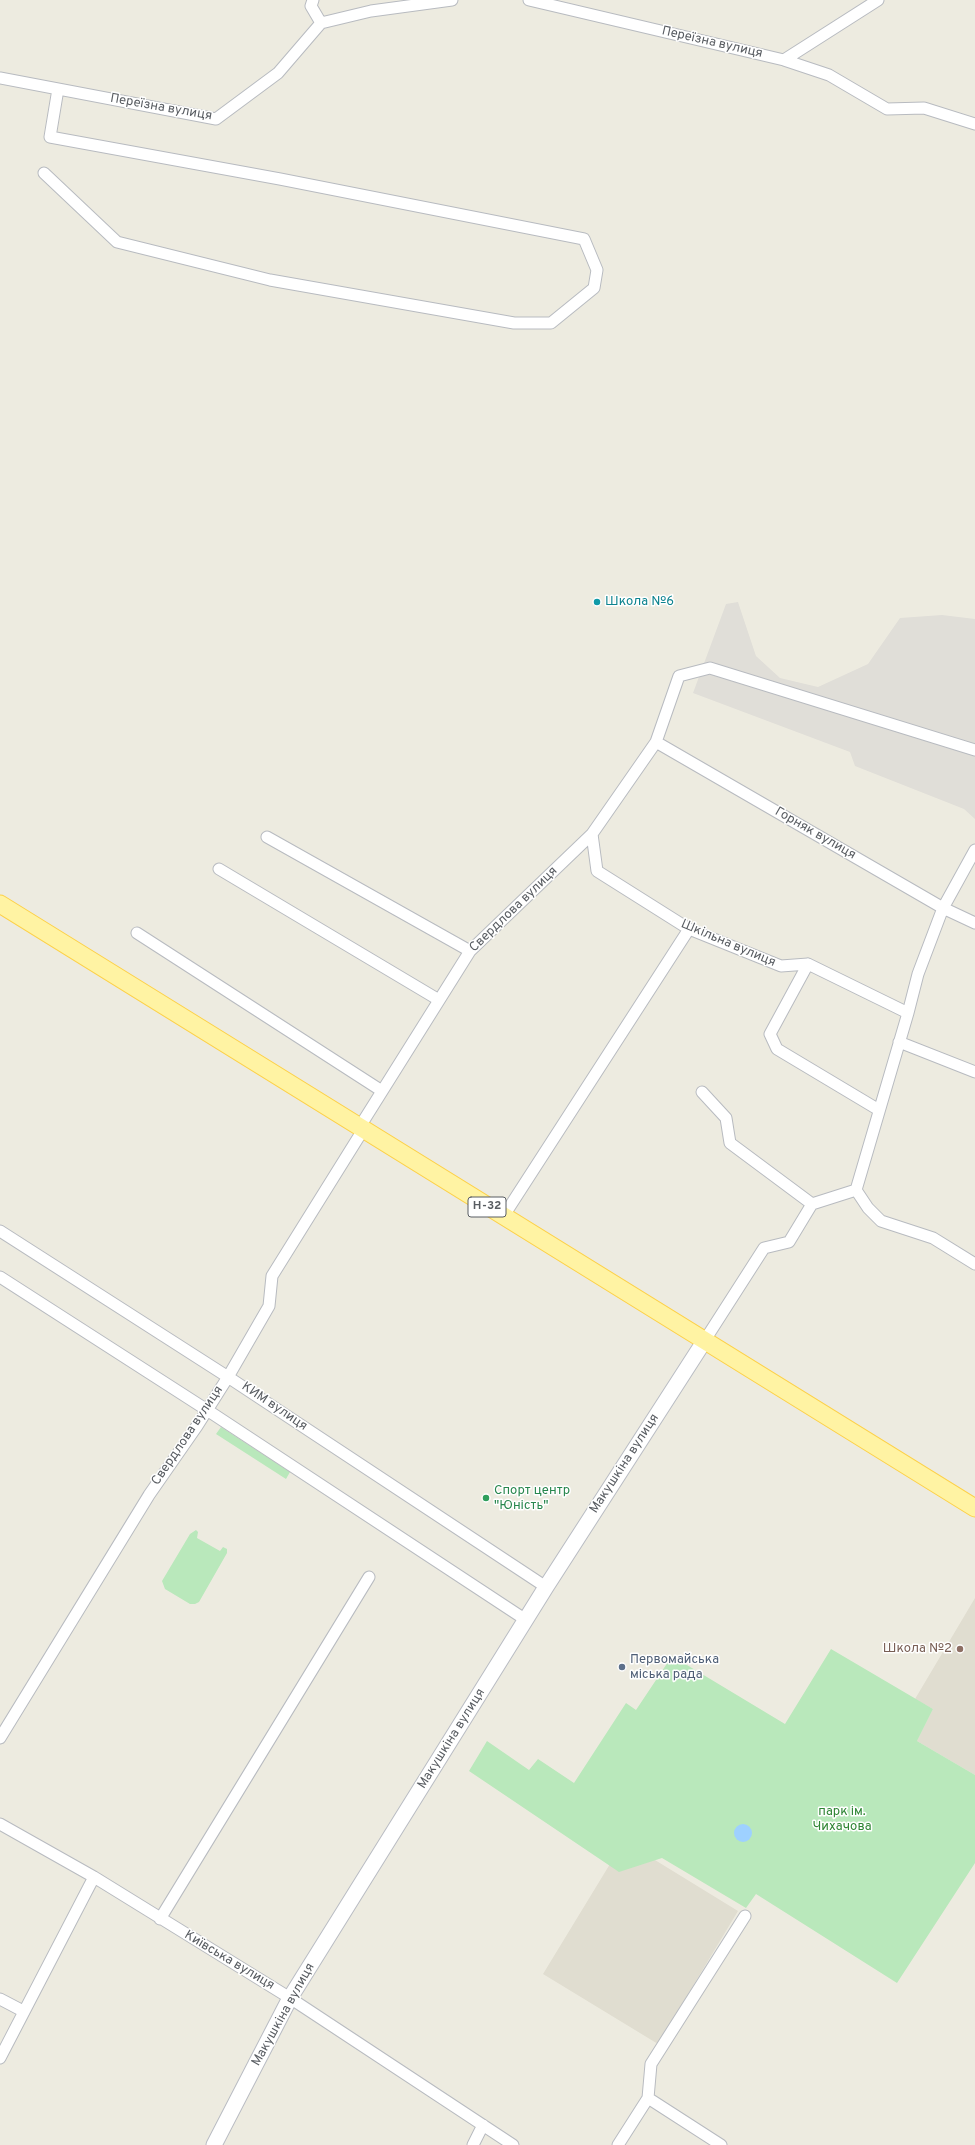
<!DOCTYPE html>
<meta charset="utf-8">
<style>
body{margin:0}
canvas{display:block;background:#edebe0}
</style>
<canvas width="975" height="2145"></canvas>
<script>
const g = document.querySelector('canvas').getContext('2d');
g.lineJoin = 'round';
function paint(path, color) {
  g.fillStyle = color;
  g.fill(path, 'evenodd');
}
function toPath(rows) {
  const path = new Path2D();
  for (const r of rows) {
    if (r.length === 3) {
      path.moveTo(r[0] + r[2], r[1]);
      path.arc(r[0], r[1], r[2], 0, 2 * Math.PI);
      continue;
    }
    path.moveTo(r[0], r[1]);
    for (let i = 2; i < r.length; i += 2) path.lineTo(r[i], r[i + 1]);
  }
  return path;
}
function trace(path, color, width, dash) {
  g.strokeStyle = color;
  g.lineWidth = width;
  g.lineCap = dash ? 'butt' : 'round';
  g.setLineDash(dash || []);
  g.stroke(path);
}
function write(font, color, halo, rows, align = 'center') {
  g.font = font + ' Overpass,sans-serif';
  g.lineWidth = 3;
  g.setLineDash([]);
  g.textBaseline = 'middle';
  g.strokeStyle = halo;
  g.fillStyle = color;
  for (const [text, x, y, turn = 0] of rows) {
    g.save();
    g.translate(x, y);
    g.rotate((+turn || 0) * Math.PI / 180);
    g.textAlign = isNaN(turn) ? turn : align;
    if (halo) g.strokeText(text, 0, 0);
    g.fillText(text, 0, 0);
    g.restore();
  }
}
paint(toPath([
 [738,602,756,656,780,678,818,687,868,664,900,618,942,615,975,619,975,819,964,809,855,766,850,752,693,693,726,604]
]), '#e0ded8');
paint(toPath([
 [975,1598,975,1775,917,1741,933,1709,915,1699],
 [624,1841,738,1911,658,2044,543,1974]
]), '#e0ddd0');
paint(toPath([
 [221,1427,290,1472,286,1479,216,1434],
 [196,1530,198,1532,197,1538,220,1551,223,1547,227,1549,227,1553,199,1602,195,1604,190,1604,165,1589,162,1581,190,1534],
 [831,1649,933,1709,917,1741,975,1775,975,1863,897,1983,756,1894,746,1908,662,1858,619,1872,469,1771,487,1741,529,1770,538,1759,574,1783,626,1703,636,1710,672,1656,785,1724]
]), '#b9e8bb');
paint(toPath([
 [743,1833,9]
]), '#9ed1ff');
const street = toPath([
 [313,0,311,6,321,23],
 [529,0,784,60,829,75,887,109,924,108,975,124],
 [784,60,878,0],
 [0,78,216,119,278,73,321,23,371,11,452,0],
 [44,173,117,242,270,280,514,323,551,323,594,288,597,270,584,239,280,179,50,137,58,89],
 [656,742,943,908,975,923],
 [592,834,597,871,689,929,781,966,808,964,908,1013,856,1190,812,1204,789,1242,764,1248,705,1340],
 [267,837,470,951],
 [219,869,439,1000],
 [137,933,382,1091],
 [808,964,770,1034,777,1049,879,1110],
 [908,1013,918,974,943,908,975,850],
 [899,1042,975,1072],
 [702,1092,726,1118,730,1143,812,1204],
 [359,1128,470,951,592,834,656,742,679,676,710,668,975,750],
 [856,1190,868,1208,881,1221,933,1238,975,1264],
 [503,1217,689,929],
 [0,1231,228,1377,546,1587],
 [0,1277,207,1410,526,1620],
 [0,1738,149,1495,197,1426,228,1377,269,1306,272,1276,363,1130],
 [0,1824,94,1877,290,1998,513,2145],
 [160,1919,369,1577],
 [0,1999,23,2011],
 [0,2058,94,1877],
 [648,2098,721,2145],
 [473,2145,483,2125],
 [618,2145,648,2098,651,2064,745,1916]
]);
const secondary = toPath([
 [214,2145,290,1998,546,1587,705,1340]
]);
const primary = toPath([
 [0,904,975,1508]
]);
trace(street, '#b8bbc0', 13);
trace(secondary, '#b9bcc3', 17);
trace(primary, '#fdd149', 19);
trace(street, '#fff', 11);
trace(secondary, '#fff', 15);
trace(primary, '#fff3a3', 17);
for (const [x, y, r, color] of [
 [597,602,4,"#0f9aa8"],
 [486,1498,4,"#2e9e5b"],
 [960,1649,4,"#8d6e63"],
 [622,1667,4,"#5c6f8a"]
]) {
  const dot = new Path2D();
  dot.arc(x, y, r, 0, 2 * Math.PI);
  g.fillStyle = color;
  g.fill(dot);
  trace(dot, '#fff', 1.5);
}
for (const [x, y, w] of [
 [487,1207,38]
]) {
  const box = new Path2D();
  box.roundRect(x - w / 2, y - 10, w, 20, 3);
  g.fillStyle = '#fff';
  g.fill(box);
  trace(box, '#595d62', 1);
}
write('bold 12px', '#595d62', null, [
 ["Н-32",487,1207]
]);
write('13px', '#595d62', '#fff', [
 ["Переїзна вулиця",712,43,13],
 ["Переїзна вулиця",161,108,10],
 ["Горняк вулиця",815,834,30],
 ["Свердлова вулиця",514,910,-44],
 ["Шкільна вулиця",728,944,23],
 ["КИМ вулиця",274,1407,34],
 ["Свердлова вулиця",188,1436,-56],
 ["Макушкіна вулиця",625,1464,-57],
 ["Макушкіна вулиця",452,1739,-58],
 ["Київська вулиця",229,1961,31],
 ["Макушкіна вулиця",284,2015,-61]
]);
write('13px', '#0d838f', '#fff', [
 ["Школа №6",605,602]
], 'left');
write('13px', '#27864d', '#fff', [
 ["Спорт центр",494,1491],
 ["\"Юність\"",494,1506]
], 'left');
write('13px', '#785e54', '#fff', [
 ["Школа №2",952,1649]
], 'right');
write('13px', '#4e5e75', '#fff', [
 ["Первомайська",630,1660],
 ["міська рада",630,1675]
], 'left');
write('13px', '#2e8534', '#fff', [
 ["парк ім.",842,1812],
 ["Чихачова",842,1827]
]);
</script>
